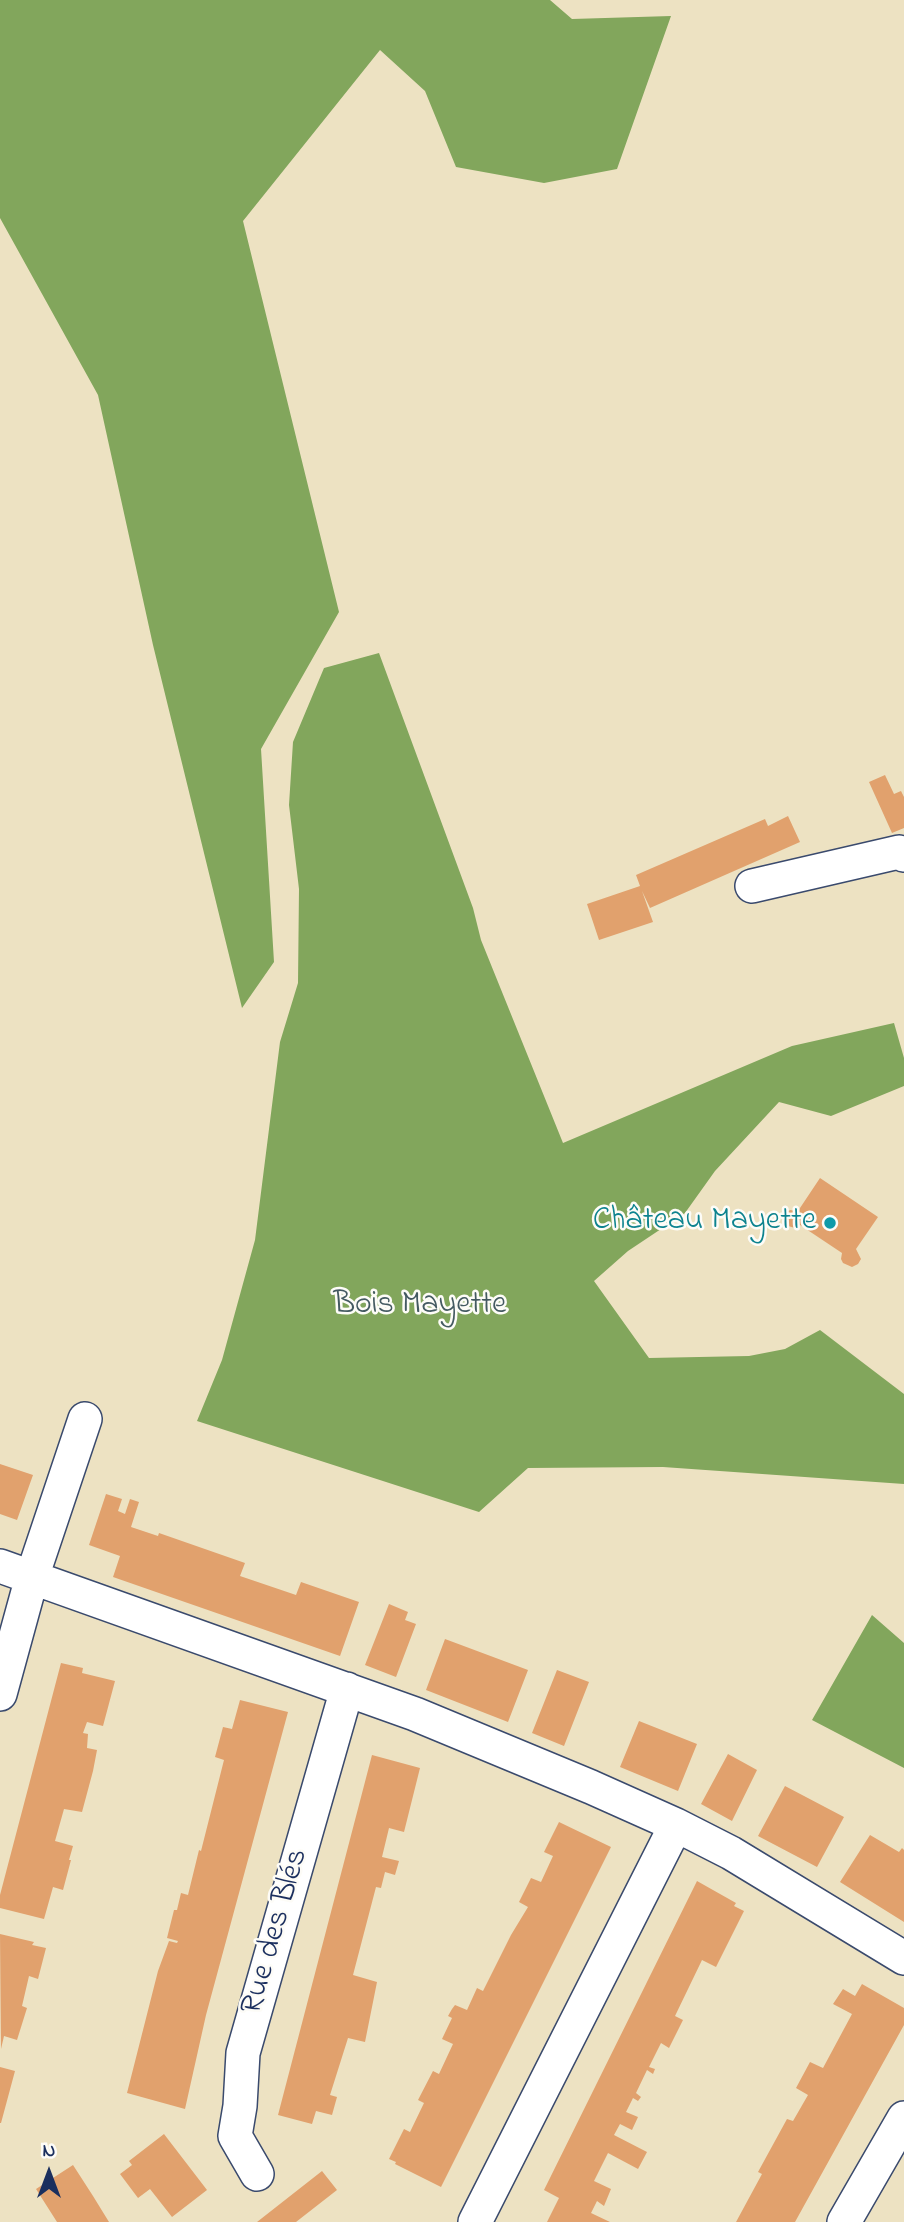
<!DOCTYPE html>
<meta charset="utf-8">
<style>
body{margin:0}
#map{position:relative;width:904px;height:2222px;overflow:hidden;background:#ede2c2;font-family:"Indie Flower",sans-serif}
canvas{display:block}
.north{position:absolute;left:14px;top:2138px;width:70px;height:70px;-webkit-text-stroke:5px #fdfcf7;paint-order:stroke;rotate:0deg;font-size:19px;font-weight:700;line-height:28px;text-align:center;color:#1b2f5e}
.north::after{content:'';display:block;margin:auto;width:24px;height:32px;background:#1b2f5e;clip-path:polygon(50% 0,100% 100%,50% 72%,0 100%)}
</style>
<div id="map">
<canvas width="904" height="2222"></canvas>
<div class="north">N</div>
</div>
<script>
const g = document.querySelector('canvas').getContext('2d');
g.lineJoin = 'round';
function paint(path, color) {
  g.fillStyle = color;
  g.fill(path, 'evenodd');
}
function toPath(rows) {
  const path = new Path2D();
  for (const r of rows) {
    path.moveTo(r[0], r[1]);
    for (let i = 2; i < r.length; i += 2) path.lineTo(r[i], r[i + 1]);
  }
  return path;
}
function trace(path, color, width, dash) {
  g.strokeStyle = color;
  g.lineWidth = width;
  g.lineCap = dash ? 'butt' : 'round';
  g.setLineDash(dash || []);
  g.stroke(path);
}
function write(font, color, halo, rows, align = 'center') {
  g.font = font + ' "Indie Flower",sans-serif';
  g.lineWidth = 5;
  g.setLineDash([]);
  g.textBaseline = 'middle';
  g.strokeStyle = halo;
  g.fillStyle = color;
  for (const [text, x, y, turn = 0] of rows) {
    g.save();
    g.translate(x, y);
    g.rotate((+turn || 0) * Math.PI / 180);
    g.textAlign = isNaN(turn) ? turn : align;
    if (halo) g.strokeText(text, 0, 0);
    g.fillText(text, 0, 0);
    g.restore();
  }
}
paint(toPath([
 [0,0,550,0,572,19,671,16,617,169,544,183,456,167,425,91,380,50,243,221,339,612,261,749,274,962,242,1008,153,645,98,395,0,218],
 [379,653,473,908,481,940,563,1143,792,1046,894,1023,904,1058,904,1086,831,1116,779,1102,715,1171,685,1213,628,1251,594,1281,649,1358,749,1356,785,1349,820,1330,904,1394,904,1484,663,1467,528,1468,479,1512,197,1421,222,1360,255,1240,280,1042,298,983,299,889,289,805,293,742,324,668],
 [872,1615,904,1643,904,1768,812,1720]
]), '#82a65c');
paint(toPath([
 [885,775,894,794,901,791,904,797,904,828,892,833,869,782],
 [788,816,800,842,650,908,642,891,653,922,599,940,587,904,640,886,636,875,765,819,768,826],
 [820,1178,878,1217,856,1249,861,1259,858,1264,852,1267,843,1263,841,1259,842,1253,800,1225,795,1228,788,1226,785,1221,786,1213,790,1210,798,1211],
 [0,1464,33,1475,17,1520,0,1514],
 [106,1494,122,1499,118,1511,125,1514,130,1499,139,1502,131,1527,158,1536,159,1533,245,1563,240,1576,296,1595,301,1582,359,1602,340,1656,113,1577,120,1556,89,1545],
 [389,1604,408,1612,405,1620,416,1624,396,1677,365,1665],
 [445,1639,528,1670,508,1722,426,1690],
 [61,1663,83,1668,82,1673,115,1681,103,1726,87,1722,83,1733,88,1734,87,1748,97,1750,93,1771,82,1812,64,1809,55,1841,73,1846,69,1860,71,1860,63,1890,53,1887,44,1919,0,1908,0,1895],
 [557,1670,589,1682,564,1746,532,1733],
 [240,1700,288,1712,206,2015,185,2109,127,2093,158,1971,169,1941,177,1943,178,1941,167,1938,174,1910,177,1910,181,1893,188,1895,199,1850,201,1851,224,1760,215,1757,223,1727,232,1729],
 [639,1721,697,1744,678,1791,620,1767],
 [728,1754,757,1770,732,1821,701,1804],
 [372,1755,420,1768,404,1832,389,1828,382,1857,399,1861,395,1875,385,1872,381,1888,376,1887,353,1975,377,1982,365,2042,348,2038,330,2095,337,2097,332,2115,316,2111,312,2124,278,2115],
 [785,1786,844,1817,817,1867,758,1836],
 [559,1822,611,1847,441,2187,395,2164,396,2162,389,2159,404,2129,410,2132,424,2103,418,2100,433,2071,439,2074,453,2044,442,2039,452,2018,448,2016,452,2009,455,2005,467,2010,477,1988,483,1991,511,1935,528,1907,519,1902,531,1878,541,1882,553,1856,544,1852],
 [870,1835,899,1852,902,1848,904,1850,904,1922,840,1882],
 [697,1881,736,1903,734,1906,744,1911,716,1967,702,1960,675,2016,683,2020,669,2048,661,2043,649,2067,655,2069,653,2074,647,2070,636,2093,641,2097,638,2101,633,2098,626,2112,638,2117,632,2130,620,2124,614,2135,647,2152,638,2169,608,2153,594,2181,611,2189,604,2206,597,2201,591,2213,610,2222,547,2222,559,2198,544,2190],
 [0,1934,34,1942,32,1945,46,1948,38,1979,29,1976,22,2006,27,2008,17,2040,4,2036,1,2049],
 [862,1984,904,2008,904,2025,795,2222,736,2222,762,2174,758,2172,787,2119,793,2121,808,2095,796,2088,810,2062,823,2068,852,2014,833,2004,843,1989,855,1996],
 [0,2067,15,2071,1,2123,0,2123],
 [164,2134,207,2190,172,2217,150,2189,138,2198,120,2174,132,2165,129,2161],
 [73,2165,93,2196,109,2222,57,2222,36,2189],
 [322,2171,337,2190,296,2222,257,2222]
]), '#e1a16d');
const minor = toPath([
 [752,886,899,852,904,855],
 [0,1566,415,1714,591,1787,676,1825,731,1853,904,1958],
 [0,1694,32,1577,85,1419],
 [257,2174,235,2136,240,2106,243,2053,347,1689],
 [475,2222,676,1825],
 [844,2222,904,2118]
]);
trace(minor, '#3a4a6d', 36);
trace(minor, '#fff', 33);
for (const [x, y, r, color] of [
 [830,1223,7,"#0f9aa8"]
]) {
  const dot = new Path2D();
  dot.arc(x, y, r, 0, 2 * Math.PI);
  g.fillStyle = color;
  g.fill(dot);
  trace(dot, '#fdfcf7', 2.5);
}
write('32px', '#0d838f', '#fdfcf7', [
 ["Château Mayette",816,1223]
], 'right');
write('32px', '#445a61', '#fdfcf7', [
 ["Bois Mayette",420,1307]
]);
write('32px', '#1b2f5e', '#fdfcf7', [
 ["Rue des Blés",277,1932,-74]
]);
</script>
